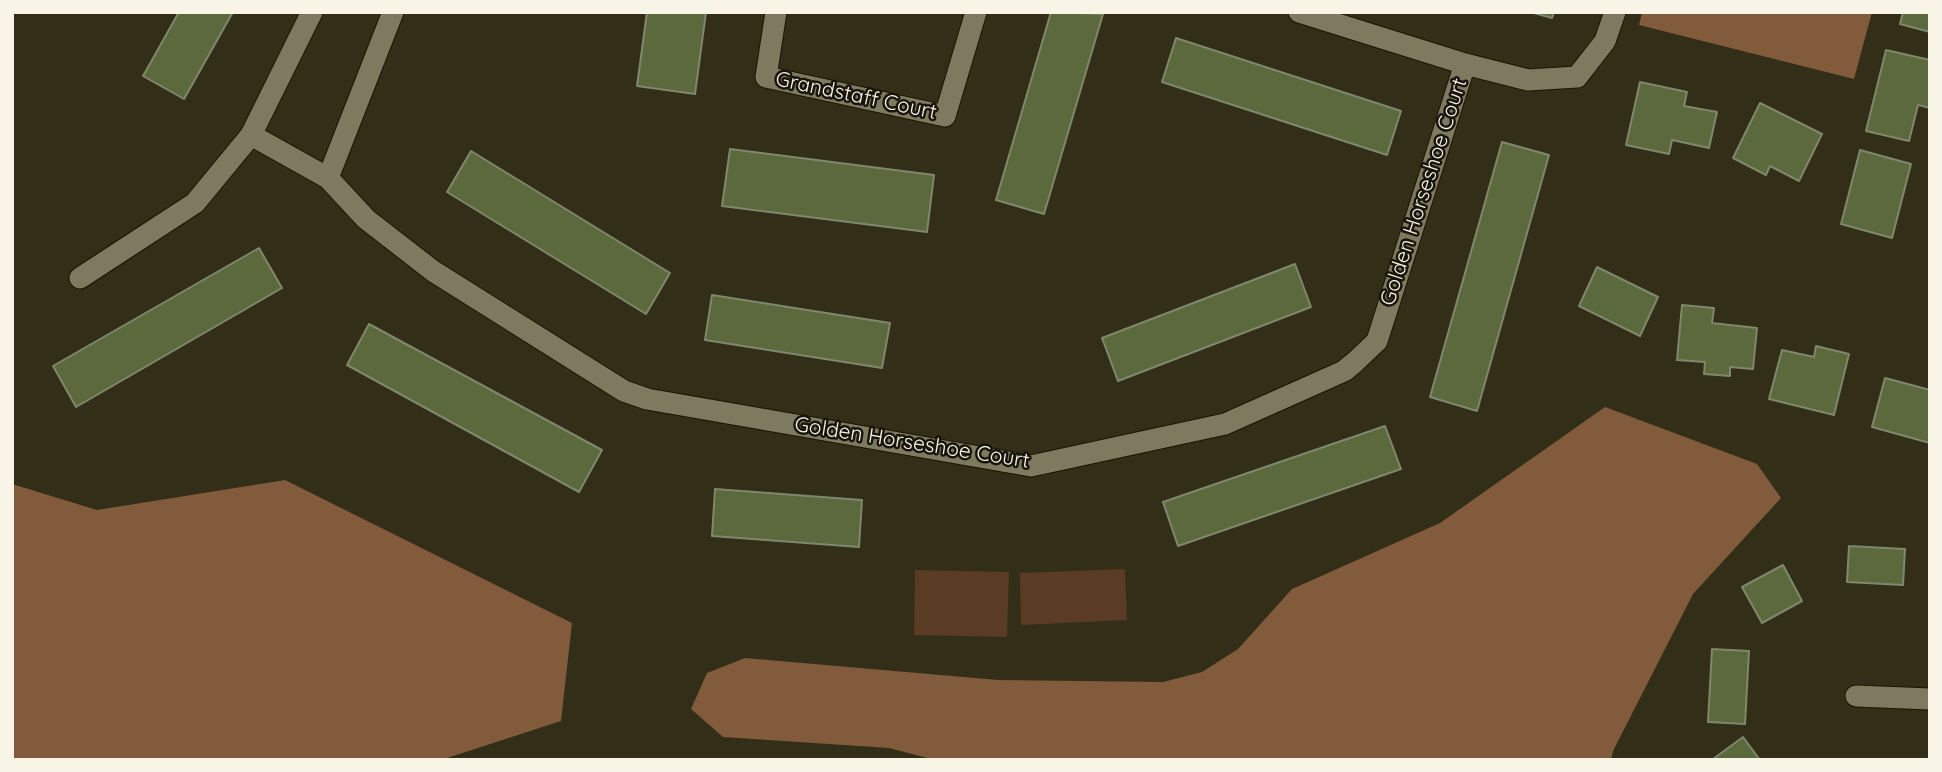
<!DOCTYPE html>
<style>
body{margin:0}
#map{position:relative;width:1942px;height:772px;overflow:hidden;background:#322e17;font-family:Quicksand,sans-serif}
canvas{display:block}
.frame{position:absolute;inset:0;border:14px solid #f8f5e7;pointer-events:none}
</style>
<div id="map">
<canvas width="1942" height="772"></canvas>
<div class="frame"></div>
</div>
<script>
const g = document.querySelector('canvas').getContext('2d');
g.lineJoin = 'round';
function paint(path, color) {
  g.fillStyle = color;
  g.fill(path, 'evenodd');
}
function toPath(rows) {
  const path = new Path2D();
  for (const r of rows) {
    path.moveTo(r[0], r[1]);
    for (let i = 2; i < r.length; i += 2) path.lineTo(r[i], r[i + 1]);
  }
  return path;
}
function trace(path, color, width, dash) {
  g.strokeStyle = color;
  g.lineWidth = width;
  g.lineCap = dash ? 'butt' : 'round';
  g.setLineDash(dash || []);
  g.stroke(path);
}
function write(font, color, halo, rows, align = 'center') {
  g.font = font + ' Quicksand,sans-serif';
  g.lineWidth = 5;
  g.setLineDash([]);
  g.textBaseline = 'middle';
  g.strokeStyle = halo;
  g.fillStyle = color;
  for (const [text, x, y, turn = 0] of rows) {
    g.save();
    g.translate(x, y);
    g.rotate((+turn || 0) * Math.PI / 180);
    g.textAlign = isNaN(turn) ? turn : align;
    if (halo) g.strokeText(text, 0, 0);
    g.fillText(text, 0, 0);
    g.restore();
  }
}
paint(toPath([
 [1125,569,1127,620,1021,625,1020,573],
 [915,570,1009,572,1007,637,914,635]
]), '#5a3b24');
paint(toPath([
 [1642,12,1872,12,1854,79,1639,25],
 [1605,407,1757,464,1781,498,1693,594,1613,751,1611,760,935,760,889,748,723,737,691,709,707,673,745,658,998,680,1163,682,1202,672,1238,649,1292,589,1440,523],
 [285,480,572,623,561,721,441,760,12,760,12,484,97,510]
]), '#825a3c');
const building = toPath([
 [179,12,233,12,184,99,143,76,179,12],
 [647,12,706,12,695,94,637,86,647,12],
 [1051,12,1103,14,1044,214,996,200,1051,12],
 [1530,12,1554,12,1552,18,1530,12],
 [1903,12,1930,12,1930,32,1900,24,1903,12],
 [1176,38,1401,111,1387,155,1162,82,1176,38],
 [1886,50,1930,60,1930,108,1918,105,1909,141,1866,131,1886,50],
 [1640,82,1687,92,1684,106,1717,112,1709,148,1672,140,1669,154,1626,145,1640,82],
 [1760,103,1822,134,1799,181,1770,166,1766,175,1733,158,1760,103],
 [1502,142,1549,155,1477,411,1430,397,1502,142],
 [730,149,934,175,927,232,722,206,730,149],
 [1860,150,1911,164,1892,238,1841,224,1860,150],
 [471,151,670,273,646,314,447,192,471,151],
 [259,248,282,288,76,407,53,366,259,248],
 [1295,264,1311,307,1118,381,1102,338,1295,264],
 [1597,267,1658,297,1640,336,1579,306,1597,267],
 [712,295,890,323,882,368,705,340,712,295],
 [1682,305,1714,308,1712,323,1757,328,1753,369,1730,367,1730,376,1704,374,1705,362,1677,360,1682,305],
 [369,324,602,450,579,492,347,365,369,324],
 [1816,346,1849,354,1834,415,1769,399,1782,350,1814,357,1816,346],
 [1885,378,1930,390,1930,443,1872,427,1885,378],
 [1385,426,1401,469,1178,546,1163,502,1385,426],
 [715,489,862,500,859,547,712,536,715,489],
 [1849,546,1905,549,1903,585,1847,582,1849,546],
 [1783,565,1802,601,1762,623,1742,587,1783,565],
 [1712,649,1749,651,1745,724,1708,722,1712,649],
 [1743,737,1760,760,1714,760,1713,759,1743,737]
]);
paint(building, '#5c693c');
trace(building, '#7f876d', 2);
const minor = toPath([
 [776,12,766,77,945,116,976,12],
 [1299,12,1465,64,1528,80,1577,77,1605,41,1615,12],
 [251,135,328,178,366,219,433,271,624,391,647,399,1031,466,1225,424,1344,371,1355,362,1377,341,1465,64],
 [328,178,393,12],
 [80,278,195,203,251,135,312,12],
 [1856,696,1930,699]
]);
trace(minor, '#1a1601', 23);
trace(minor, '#7e7a5f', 21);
write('21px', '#f8f5e7', '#18160c', [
 ["Grandstaff Court",856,96,12],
 ["Golden Horseshoe Court",1424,192,-72],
 ["Golden Horseshoe Court",912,443,9]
]);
</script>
